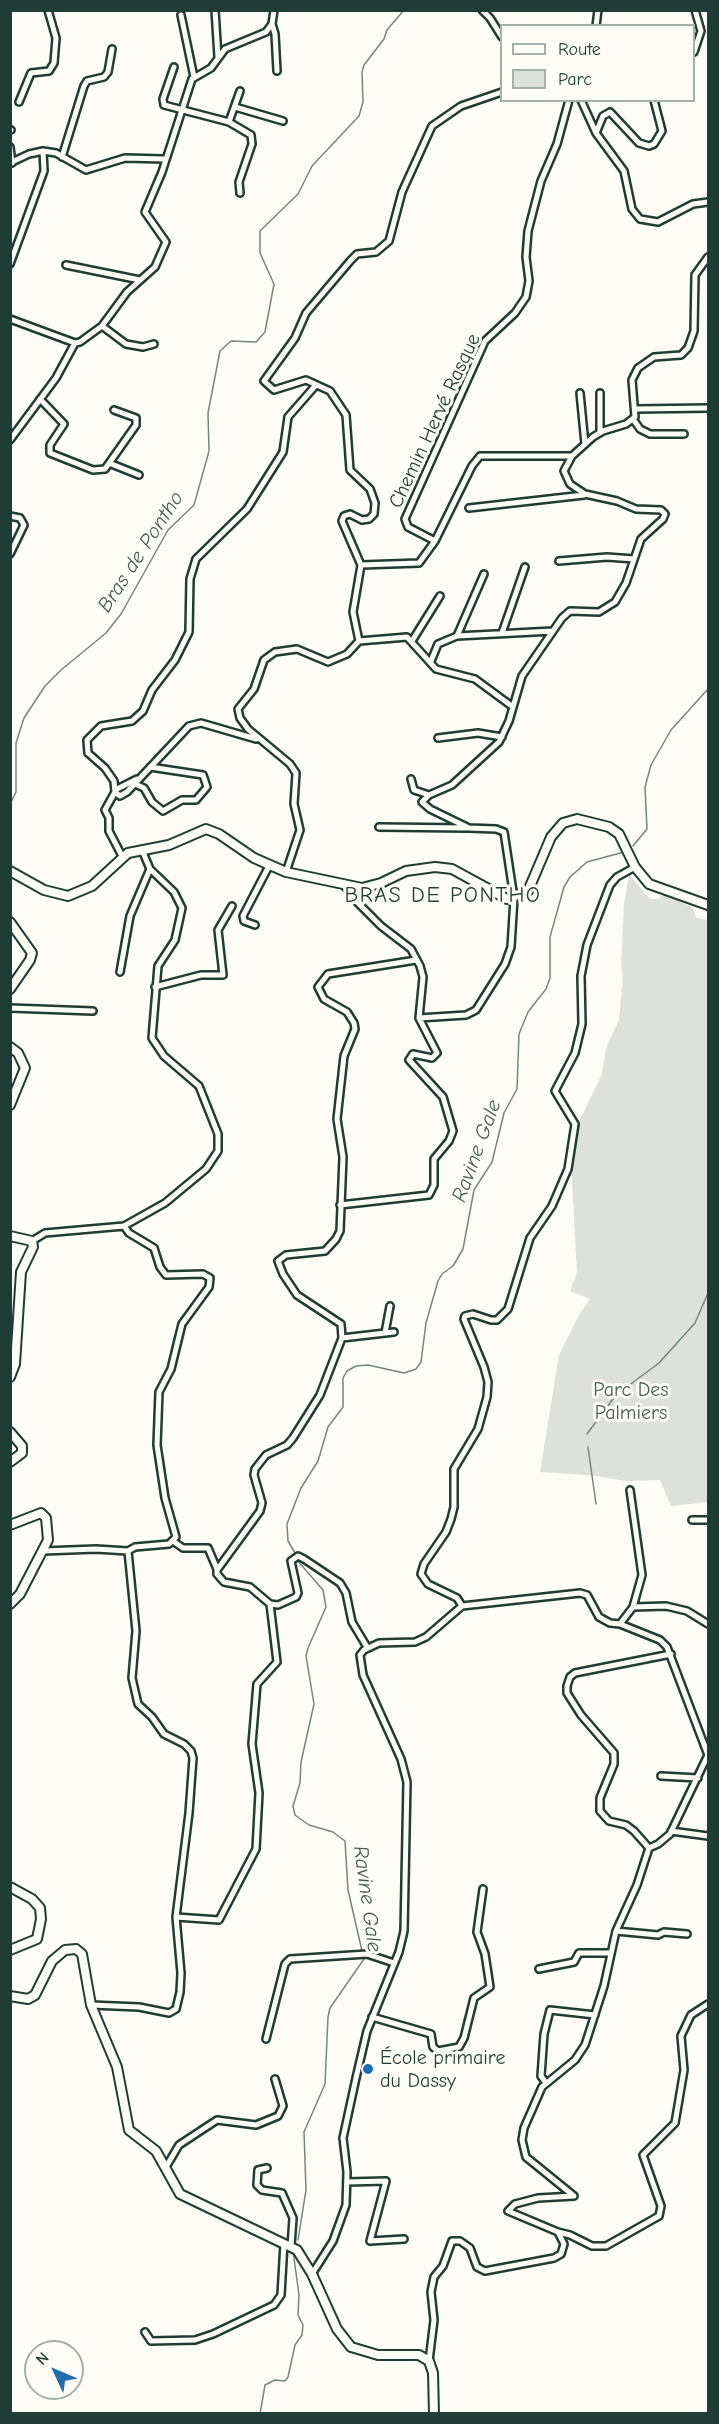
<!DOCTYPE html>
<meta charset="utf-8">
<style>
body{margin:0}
#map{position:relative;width:719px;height:2424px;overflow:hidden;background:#fdfcf7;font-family:"Comic Neue",sans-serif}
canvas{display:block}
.frame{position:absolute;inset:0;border:12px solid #1f3d34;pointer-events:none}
.legend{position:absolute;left:500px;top:24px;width:195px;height:78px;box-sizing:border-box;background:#fdfcf7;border:2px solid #a4b0a9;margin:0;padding:8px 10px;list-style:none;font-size:18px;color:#1f3d34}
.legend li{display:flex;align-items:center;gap:12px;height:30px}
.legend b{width:30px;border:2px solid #a4b0a9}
.north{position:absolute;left:24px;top:2340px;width:60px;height:60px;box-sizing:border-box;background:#fdfcf7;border:2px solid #a4b0a9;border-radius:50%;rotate:314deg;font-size:16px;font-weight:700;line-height:24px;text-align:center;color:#1f3d34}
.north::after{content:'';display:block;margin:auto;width:21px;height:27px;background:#1f6fb2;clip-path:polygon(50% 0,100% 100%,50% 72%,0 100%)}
</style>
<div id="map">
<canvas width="719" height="2424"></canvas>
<div class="frame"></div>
<ul class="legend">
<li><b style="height:8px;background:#fdfcf7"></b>Route</li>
<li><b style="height:16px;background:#dde0db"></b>Parc</li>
</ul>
<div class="north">N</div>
</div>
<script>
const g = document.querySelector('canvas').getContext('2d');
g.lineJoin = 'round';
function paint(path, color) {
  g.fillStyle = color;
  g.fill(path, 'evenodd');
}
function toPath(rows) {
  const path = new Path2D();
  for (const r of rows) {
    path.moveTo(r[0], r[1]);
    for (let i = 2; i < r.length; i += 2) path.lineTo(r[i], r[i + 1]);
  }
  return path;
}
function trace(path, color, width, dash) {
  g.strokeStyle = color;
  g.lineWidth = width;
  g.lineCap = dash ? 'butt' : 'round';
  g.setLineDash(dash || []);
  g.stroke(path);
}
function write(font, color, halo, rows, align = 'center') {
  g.font = font + ' "Comic Neue",sans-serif';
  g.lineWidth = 6;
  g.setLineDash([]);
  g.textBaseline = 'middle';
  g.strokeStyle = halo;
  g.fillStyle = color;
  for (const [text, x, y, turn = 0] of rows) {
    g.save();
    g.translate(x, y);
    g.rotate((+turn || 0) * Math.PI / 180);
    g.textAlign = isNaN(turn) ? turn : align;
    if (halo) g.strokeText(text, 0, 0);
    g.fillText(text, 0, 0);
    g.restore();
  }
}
paint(toPath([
 [629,874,650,899,658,899,663,895,673,898,693,908,696,918,708,920,708,1502,671,1506,660,1480,627,1481,589,1475,540,1472,559,1355,579,1315,590,1299,570,1291,577,1272,571,1165,577,1126,602,1074,606,1048,619,1020,623,977,621,966,624,905]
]), '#dde0db');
trace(toPath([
 [10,804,16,792,16,743,24,718,45,686,61,670,106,633,121,614,168,530,194,505,209,451,208,413,220,351,231,341,256,342,265,332,274,284,260,253,260,231,298,194,312,166,359,116,363,102,362,72,364,65,384,39,387,30,404,10],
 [633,846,647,829,645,787,651,765,671,730,708,689],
 [587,1434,616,1395,659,1363,695,1323,708,1293],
 [588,1447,596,1504],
 [295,1553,288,1541,287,1524,301,1488,318,1461,328,1427,343,1407,343,1378,347,1371,356,1366,368,1365,404,1373,416,1369,421,1362,426,1323,438,1281,442,1274,453,1266,463,1249,474,1190,492,1162,504,1113,517,1089,519,1034,528,1012,546,989,550,978,550,937,564,887,570,877,587,862,624,852],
 [297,1560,323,1590,326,1607,308,1648,306,1656,314,1704,301,1762,300,1783,293,1806,295,1815,309,1825,333,1832,345,1841,348,1890,362,1951],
 [298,2240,306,2190,304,2132,325,2084,328,2017,330,2008,364,1959,363,1956],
 [260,2414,265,2385,275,2380,285,2381,288,2377,295,2345,302,2335,303,2325,298,2315,299,2295,293,2251]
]), '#75877f', 1.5);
const street = toPath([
 [215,10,218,57],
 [482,10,490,18,502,37],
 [181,15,194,77],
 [272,24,275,34,277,71],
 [596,26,598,10],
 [694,52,701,31,695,10],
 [174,67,163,99,164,105,229,122,251,135,252,144,239,182,240,193],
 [581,100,596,133,624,171,632,209,640,219,658,222,693,204,708,202],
 [19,102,31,73,49,71,54,63,56,38,48,10],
 [235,107,283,121],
 [229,122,240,91],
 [10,130,11,130],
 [596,133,603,116,610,112,639,143,649,146,654,144,662,131,654,100],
 [10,147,12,163],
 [62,157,84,86,87,81,104,77,108,72,112,49],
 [10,163,29,154,43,151,56,153,86,170,125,158,164,159],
 [10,264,44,171,43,151],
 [66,265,140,280],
 [10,319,75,343,80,342,102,326,127,292,155,267,166,242,145,212,162,172,192,79,211,68,225,49,266,32,272,24,274,10],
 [102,326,126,344,143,347,154,344],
 [580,393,585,444],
 [600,393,600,432],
 [40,399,64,424,50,445,50,453,93,470,105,469,136,425,136,418,114,410],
 [636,409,708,408],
 [633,419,640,429,650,434,684,434],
 [10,440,56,378,75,343],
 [109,463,139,475],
 [469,508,584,495],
 [10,516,20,518,24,525,10,554],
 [435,541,408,527,405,519,485,341,515,313,526,297,529,281,526,257,528,231,541,181,557,144,569,100],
 [559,561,607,557,634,559],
 [361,565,419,563,435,541,472,466,480,456,572,456],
 [502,633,525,567],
 [457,636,484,574],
 [359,641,407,637,436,669,475,679,513,707],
 [412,641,440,596],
 [431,661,438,644,457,636,553,631],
 [438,738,478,733,502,737],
 [411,779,414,790,429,795],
 [135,784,144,788,152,802,163,811,182,800,196,800,207,787,203,775,150,767],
 [115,790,137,779],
 [115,792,120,796,127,792,189,726,201,723,256,739],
 [379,827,467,828],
 [122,856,109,831,109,818,105,810,115,792,114,781,105,768,88,753,87,740,101,726,132,721,143,711,152,690,175,660,189,632,190,579,196,559,247,509,283,452,288,417,316,385],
 [286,872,300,830,294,804,296,773,290,764,248,729,240,718,238,709,254,689,264,660,275,652,297,649,328,662,347,654,359,641,353,612,361,565,342,521,344,516,350,514,362,520,369,519,374,514,375,503,370,489,350,470,346,415,330,391,306,380,274,390,264,381,295,338,306,313,351,260,357,254,376,252,389,241,402,192,432,126,461,106,502,92],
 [255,925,244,921,243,916,269,866],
 [120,972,130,916,150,869],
 [155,987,201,975,223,975,218,930,232,906],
 [10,1008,93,1011],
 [419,1018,466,1015,476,1010,505,964,511,947,514,898,504,832,496,829,469,828,430,809,422,802,429,795,452,785,499,742,509,721,522,676,562,618,570,611,599,612,615,602,626,583,641,539,663,519,665,514,661,510,636,509,617,501,585,494,570,484,564,471,572,456,593,437,603,431,626,424,635,417,632,380,638,368,654,357,681,355,688,348,694,331,695,275,708,257],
 [340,1205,429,1195,434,1185,434,1159,449,1141,453,1131,443,1097,409,1060,413,1054,432,1058,437,1053,419,1018,423,977,420,966,411,949,381,926,355,900,344,885],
 [32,1241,45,1233,124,1226,165,1203,206,1169,218,1151,218,1134,199,1086,164,1056,152,1038,158,966,175,940,182,908,174,892,150,869,142,850],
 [385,1333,390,1306],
 [342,1338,394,1332],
 [630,1490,642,1575,633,1607],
 [692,1520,708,1520],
 [173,1541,183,1548,208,1548,217,1569],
 [43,1551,96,1549,128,1551,135,1547,169,1544,176,1537,165,1498,157,1445,159,1392,171,1369,182,1324,209,1287,210,1278,203,1274,166,1275,160,1267,154,1248,129,1233,124,1226],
 [128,1551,136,1631,132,1678,138,1704,152,1717,164,1734,184,1744,191,1751,193,1758,189,1813,176,1917],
 [270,1604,278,1605,296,1597,298,1593,291,1561,298,1556,304,1559,340,1583,346,1593,352,1622,367,1647],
 [462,1606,457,1598,428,1584,421,1574,424,1564,446,1532,451,1519,454,1507,454,1469,478,1429,487,1397,488,1382,484,1367,464,1319,465,1316,473,1314,491,1320,497,1320,508,1309,530,1238,552,1206,568,1169,575,1124,555,1091,575,1053,582,1024,581,976,587,945,610,885,617,877,635,867],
 [620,1624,660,1640,667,1647,708,1755,670,1834,658,1844,649,1848],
 [661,1776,698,1778],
 [671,1831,708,1836],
 [649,1848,634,1831,626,1825,609,1821,600,1811,600,1798,614,1764,614,1753,581,1715,567,1693,567,1686,570,1677,575,1673,671,1654],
 [616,1931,658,1935,664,1932,687,1934],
 [539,1969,574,1962,579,1953,611,1953],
 [91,2005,139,2007,169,2013,176,2009,180,1992,181,1973,176,1917,219,1920,256,1849,259,1793,252,1744,257,1684,277,1662,270,1604,250,1587,224,1582,217,1574,217,1570,260,1511,262,1503,254,1475,255,1469,266,1455,287,1445,293,1438,320,1395,342,1338,341,1324,297,1295,283,1274,278,1261,286,1255,325,1251,336,1239,340,1231,343,1157,337,1119,344,1056,355,1029,354,1023,347,1012,324,999,318,987,328,974,416,960],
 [372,2017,431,2034,433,2047,438,2051,459,2047,464,2038,474,1998,490,1987,485,1954,477,1932,483,1889],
 [266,2039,285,1964,290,1959,367,1954,394,1963],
 [546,2083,541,2076,544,2034,550,2010,595,2015],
 [166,2167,179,2145,217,2120,256,2125,278,2116,283,2106,275,2079],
 [267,2168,258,2170,257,2185,262,2190,282,2193,293,2218,291,2246],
 [347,2182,386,2181,370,2241,404,2239],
 [558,2232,570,2235,592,2246,606,2246,659,2216,661,2206,643,2155,675,2123,684,2070,681,2036,691,2015,708,2004],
 [312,2274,333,2241,346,2205,347,2172,343,2138,356,2078,367,2031,399,1952,404,1931,407,1782,401,1759,363,1675,360,1655,364,1650,379,1643,415,1642,426,1637,462,1606,580,1593,587,1595,599,1617,610,1623,620,1624,633,1607,666,1606,687,1611,708,1624],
 [145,2332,151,2341,195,2340,213,2334,274,2305,281,2295,284,2243],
 [429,2361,434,2320,431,2292,434,2277,443,2266,452,2241,460,2241,470,2248,477,2267,485,2271,554,2258,561,2254,564,2244,558,2232,508,2211,515,2204,538,2198,574,2196,526,2157,522,2140,524,2128,542,2087,575,2060,585,2045,604,1986,616,1931,637,1885,649,1848]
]);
const secondary = toPath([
 [10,871,44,890,68,896,92,886,128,853,169,845,206,829,219,834,254,858,286,872,362,888,381,883,406,871,435,867,452,869,507,899,528,891,551,837,563,823,577,819,609,827,619,834,635,867,649,884,708,905],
 [10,922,32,953,30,960,10,989],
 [10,1047,18,1053,25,1068,10,1105],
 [10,1236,32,1241,33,1247,21,1272,15,1364,10,1377],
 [10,1432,22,1446,22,1453,10,1462],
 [10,1525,41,1513,46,1518,48,1540,20,1594,10,1604],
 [10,1887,32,1899,40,1908,41,1919,37,1939,10,1950],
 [10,1996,28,1999,35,1995,52,1961,65,1950,76,1949,82,1954,91,2005,117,2067,129,2130,156,2151,180,2194,297,2250,312,2274,337,2329,351,2347,378,2355,419,2355,429,2361,433,2373,434,2414]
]);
trace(street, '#1f3d34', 10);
trace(secondary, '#1f3d34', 12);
trace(street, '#fdfcf7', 5);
trace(secondary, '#fdfcf7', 8);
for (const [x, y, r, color] of [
 [368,2069,6,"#1f6fb2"]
]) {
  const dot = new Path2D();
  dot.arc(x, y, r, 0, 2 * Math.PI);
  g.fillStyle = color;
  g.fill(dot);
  trace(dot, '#fdfcf7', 2);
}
write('20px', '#1f3d34', '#fdfcf7', [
 ["Chemin Hervé Rasque",435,421,-65]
]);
write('20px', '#455e55', '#fdfcf7', [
 ["Parc Des",631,1390],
 ["Palmiers",631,1413]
]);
write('20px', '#1f3d34', '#fdfcf7', [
 ["École primaire",380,2058],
 ["du Dassy",380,2081]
], 'left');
write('italic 21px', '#435c53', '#fdfcf7', [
 ["Bras de Pontho",141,552,-57],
 ["Ravine Gale",477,1151,-70],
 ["Ravine Gale",367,1899,82]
]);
g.letterSpacing = '1.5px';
write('22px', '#1f3d34', '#fdfcf7', [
 ["BRAS DE PONTHO",443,896]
]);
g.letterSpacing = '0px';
</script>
